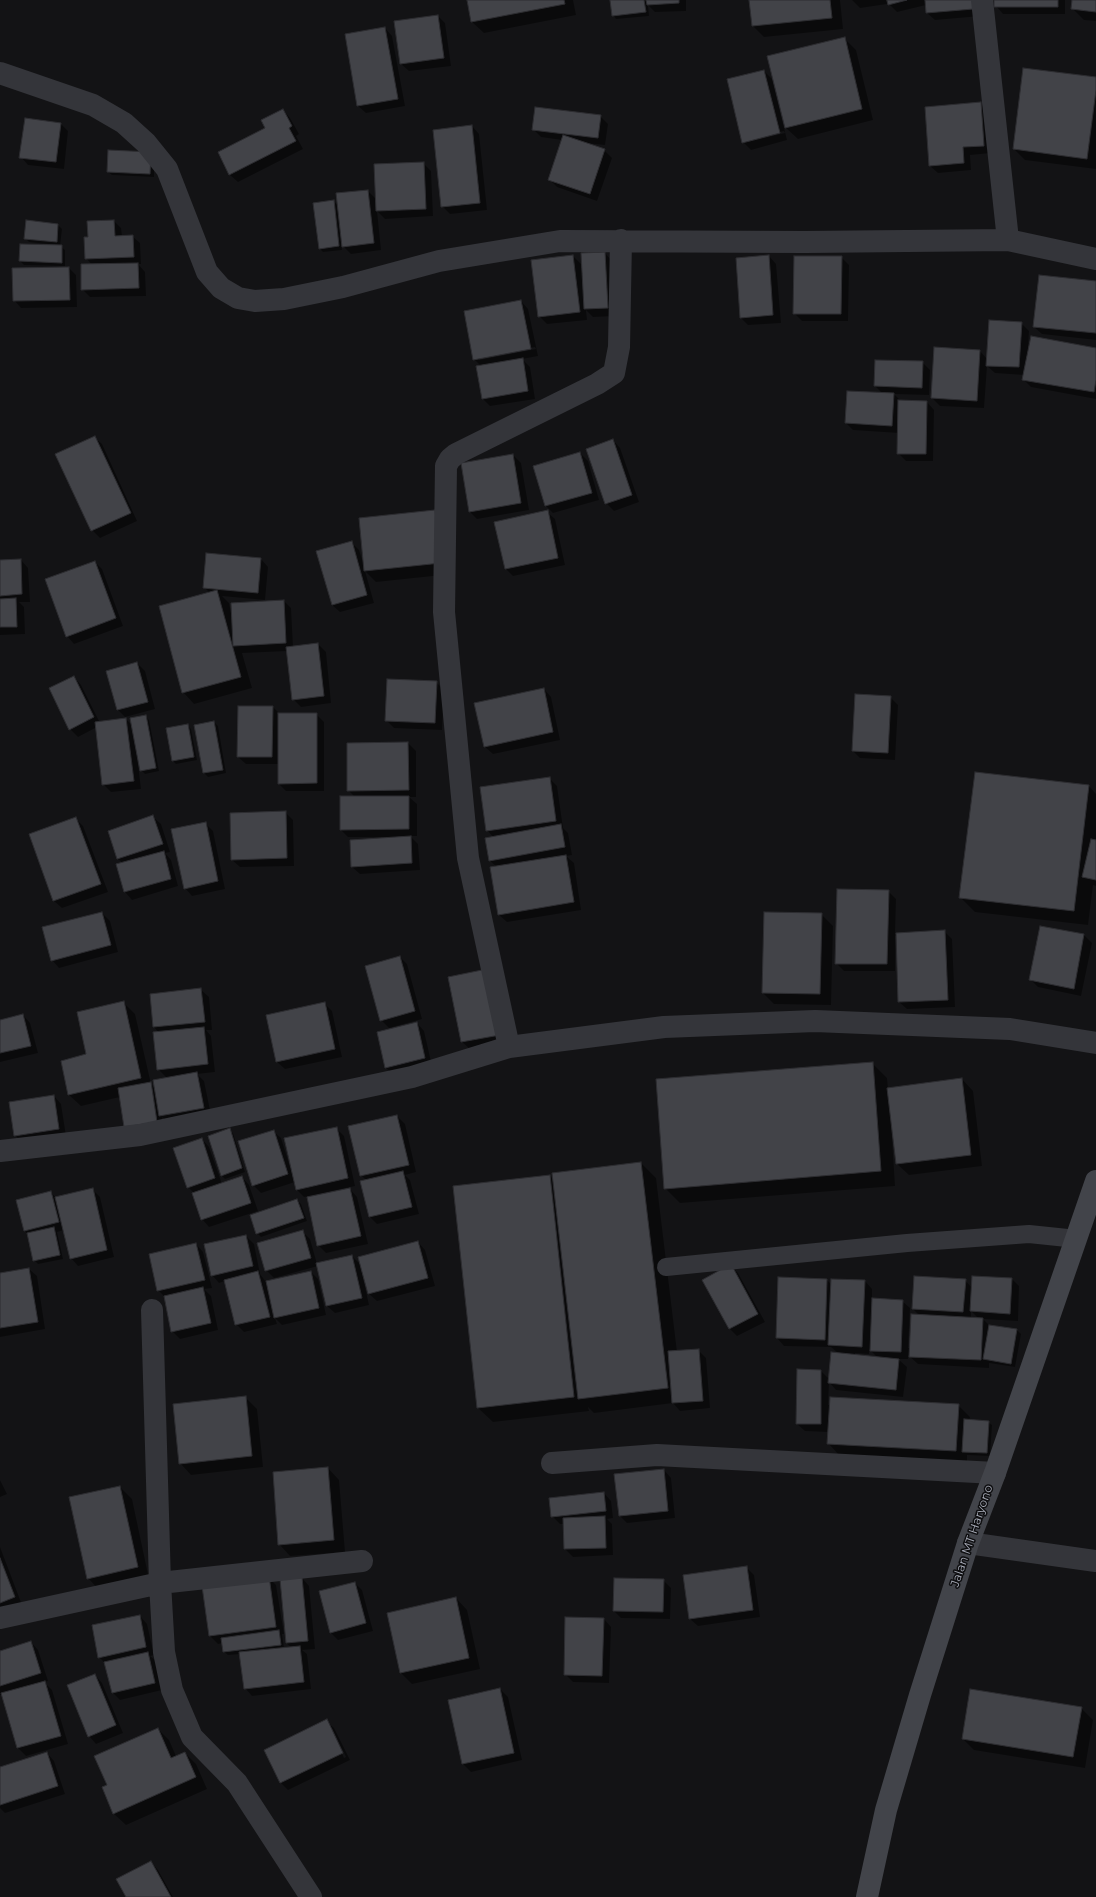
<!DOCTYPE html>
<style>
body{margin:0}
canvas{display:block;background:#131315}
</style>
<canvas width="1096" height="1897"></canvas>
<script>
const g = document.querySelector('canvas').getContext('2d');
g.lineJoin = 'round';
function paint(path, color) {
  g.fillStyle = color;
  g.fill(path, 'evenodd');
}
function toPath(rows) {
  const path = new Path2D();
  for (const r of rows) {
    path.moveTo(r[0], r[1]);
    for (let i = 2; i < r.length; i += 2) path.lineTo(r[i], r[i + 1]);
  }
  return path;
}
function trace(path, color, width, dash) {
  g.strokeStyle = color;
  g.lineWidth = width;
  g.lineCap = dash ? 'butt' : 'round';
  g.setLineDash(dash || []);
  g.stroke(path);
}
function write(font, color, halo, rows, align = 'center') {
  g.font = font + ' Montserrat,sans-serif';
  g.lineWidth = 3;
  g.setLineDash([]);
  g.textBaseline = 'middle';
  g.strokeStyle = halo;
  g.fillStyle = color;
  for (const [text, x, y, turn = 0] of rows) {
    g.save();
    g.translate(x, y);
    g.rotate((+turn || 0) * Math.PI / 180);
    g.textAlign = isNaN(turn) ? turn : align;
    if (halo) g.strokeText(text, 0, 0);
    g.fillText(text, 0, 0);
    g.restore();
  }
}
paint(toPath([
 [468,0,573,0,576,15,484,33,472,22],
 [611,0,686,0,686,11,655,12,648,5,649,16,616,19,613,15],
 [750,0,840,0,843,29,764,37,753,26],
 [852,0,886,0,887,4,860,8],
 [888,0,979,0,981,16,935,20,927,13,926,5,897,12,889,4],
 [995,0,1065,0,1065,14,1003,14,996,6],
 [1073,0,1096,0,1096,21,1084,20,1072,8],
 [438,16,445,23,451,66,409,71,401,64],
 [385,28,392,36,405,106,366,113,358,106],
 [844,38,856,50,873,120,798,139,786,128],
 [764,71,772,79,787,140,751,150,743,142],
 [784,131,785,133,747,142,747,140],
 [1096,78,1096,169,1025,160,1014,149],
 [980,103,988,111,991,153,970,155,971,170,938,173,930,166],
 [283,110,290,118,299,134,296,136,303,149,238,182,230,175,219,153,266,128],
 [600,116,608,124,605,145,585,143,604,150,612,158,597,201,557,187,549,179,562,140,541,137,533,129],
 [61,124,68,131,64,169,28,165,21,157],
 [472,126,479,134,487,210,450,214,442,206],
 [154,156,154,177,112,175,108,172],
 [423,163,431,171,433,216,385,219,377,211,381,250,351,254,341,244,342,250,323,252,319,248,334,201,339,207,368,191,376,199],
 [114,221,121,228,122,236,132,236,140,243,141,264,138,264,145,272,146,296,90,297,82,289,92,265,86,258,89,238],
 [58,225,62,229,60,246,65,250,65,266,24,265,20,261,21,245,58,246,58,245,29,242,25,238],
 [605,253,612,261,615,316,593,317,586,310,587,320,547,324,539,316,573,256,581,264,581,268,583,268],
 [769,256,776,264,781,323,748,325,741,318],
 [841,257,849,265,848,321,802,321,794,313],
 [69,268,76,275,77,307,21,308,14,300],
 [1096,282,1096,340,1042,334,1034,327],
 [521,301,528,309,538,356,522,359,530,367,535,399,490,406,483,399,481,366,474,359],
 [535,347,536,349,479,360,479,358],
 [1021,323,1029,331,1028,347,1096,349,1096,399,1031,387,1024,380,1024,375,995,373,987,366,984,408,940,406,932,398,980,351,987,359],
 [922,362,930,370,929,395,894,394,901,401,927,402,934,410,933,461,906,461,898,453,899,433,853,430,846,423,883,394,875,386],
 [94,437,102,444,137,521,100,538,92,530],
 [613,440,620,448,639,502,614,511,606,503],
 [580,453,588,461,599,500,553,513,546,506,535,466],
 [513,455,521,463,529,510,477,519,470,512],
 [547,512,555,519,565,565,513,576,506,569],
 [360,519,452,574,376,582,365,571,374,603,340,612,332,605,351,542,359,550,364,565],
 [261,559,268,567,265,600,222,596,229,603,231,613,284,601,291,608,293,647,318,644,326,652,331,703,301,707,293,699,288,651,242,653,252,688,194,704,183,692,210,593,204,587],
 [21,560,28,568,30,602,19,602,24,607,25,634,0,635,0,561],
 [95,562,102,569,123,626,74,644,67,636],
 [137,663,145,671,155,709,125,717,117,709],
 [74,677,81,685,100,723,126,719,133,726,145,716,149,720,159,771,145,774,141,770,138,756,137,756,141,789,111,792,103,784,97,727,78,737,70,729],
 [436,682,444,690,442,730,394,728,386,720],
 [544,689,551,697,560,740,493,754,485,747,476,703],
 [890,697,898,705,895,760,860,758,853,751],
 [273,707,280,714,316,714,324,722,324,791,286,791,279,784,279,764,246,764,238,757],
 [214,722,218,726,226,773,208,777,204,773,195,726],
 [187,725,191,729,197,760,176,764,173,761],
 [408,743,416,751,416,797,409,797,417,804,417,836,410,836,418,844,420,870,360,874,352,867,383,837,348,837,341,830,355,797,348,790],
 [549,778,557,786,563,828,568,833,572,855,566,856,574,863,581,910,507,922,499,915,497,867,490,861,486,839,494,838,487,830],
 [1089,786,1096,794,1096,886,1093,885,1088,925,975,912,960,897],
 [285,812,293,820,294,866,240,867,232,860],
 [153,817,161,824,170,852,165,853,171,860,178,886,132,900,125,892,117,865,123,863,118,859,109,831],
 [76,819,83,826,108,892,62,908,54,901,31,835],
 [205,823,213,831,225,889,192,896,185,888],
 [888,891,896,899,895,934,944,931,952,939,955,1007,907,1009,899,1002,897,936,895,936,895,971,844,971,836,963],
 [102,913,110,921,118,952,59,968,52,960],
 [821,914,833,926,831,1005,774,1004,763,993],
 [1041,927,1084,935,1092,943,1081,996,1038,987,1031,980],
 [400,957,407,964,422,1019,389,1028,381,1020],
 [486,970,507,1042,470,1049,462,1042],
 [201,990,209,997,212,1030,206,1030,211,1036,215,1072,197,1074,204,1081,211,1115,168,1123,162,1117,164,1130,132,1134,125,1127,120,1097,81,1106,69,1095,62,1061,88,1055,78,1013,123,1002,135,1014,151,1084,155,1089,154,1081,167,1078,158,1069,154,1033,159,1033,154,1027,151,995],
 [151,1091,153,1091,158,1127,156,1127],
 [324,1003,332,1011,342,1057,285,1069,277,1062,267,1016],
 [23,1015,30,1023,38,1053,0,1062,0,1021],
 [417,1023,424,1031,432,1066,394,1075,386,1068],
 [872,1063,887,1078,888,1089,962,1079,973,1091,982,1166,909,1175,897,1164,892,1122,891,1122,895,1186,680,1203,665,1188],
 [54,1096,61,1104,66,1136,23,1143,15,1135],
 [397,1116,405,1124,416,1172,405,1175,410,1180,419,1214,377,1224,370,1217,366,1180,361,1175],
 [336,1128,344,1136,355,1186,304,1197,296,1189,295,1182,261,1193,253,1185,273,1131,281,1138,290,1167],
 [229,1130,233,1133,245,1172,225,1179,221,1175],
 [202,1139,209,1147,222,1184,242,1177,249,1185,258,1211,209,1227,202,1219,193,1192,188,1187],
 [641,1163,656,1178,677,1352,698,1350,706,1358,710,1408,680,1411,673,1403,594,1413,588,1407,589,1411,493,1422,478,1408,550,1176,554,1180],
 [92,1189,100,1197,114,1257,78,1266,71,1258,64,1230,57,1232,63,1259,38,1264,34,1260,28,1234,25,1231,51,1192,56,1198],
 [350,1189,357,1197,368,1244,326,1253,318,1245],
 [297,1200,301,1204,307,1221,261,1237,257,1233],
 [303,1232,310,1239,317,1264,352,1256,362,1266,418,1242,425,1250,435,1286,377,1301,369,1294,363,1269,361,1269,369,1305,335,1313,327,1306,318,1266,274,1278,266,1270],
 [246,1236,254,1244,260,1274,266,1282,311,1272,318,1279,326,1315,282,1325,275,1318,277,1324,244,1332,236,1324,225,1281,219,1283,212,1275],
 [196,1244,203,1252,212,1288,204,1289,211,1296,218,1330,180,1339,172,1331,165,1297,158,1290],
 [731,1266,738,1273,765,1322,737,1336,730,1329,704,1280],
 [29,1269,37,1276,45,1329,0,1337,0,1274],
 [1011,1278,1019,1286,1018,1321,983,1319,990,1326,1017,1330,1021,1334,1015,1367,989,1363,989,1368,918,1364,908,1355,908,1359,898,1359,907,1367,903,1397,836,1390,829,1382,828,1405,958,1405,970,1417,969,1421,988,1422,992,1425,990,1456,967,1455,967,1462,839,1455,828,1443,828,1432,805,1431,797,1424,821,1371,829,1379,838,1353,831,1347,784,1346,777,1338,827,1280,832,1285,865,1281,872,1289,872,1299,902,1301,910,1308,908,1348,910,1348,920,1316,913,1309,965,1280,972,1288],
 [971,1311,979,1319,971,1318],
 [869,1349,877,1357,855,1355,855,1353,869,1354],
 [245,1397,257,1409,263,1467,191,1475,180,1463],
 [328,1468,339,1480,345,1552,290,1556,279,1544],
 [664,1470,671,1478,675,1518,627,1523,620,1516],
 [0,1480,7,1494,0,1497],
 [120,1487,132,1499,149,1579,99,1590,88,1578],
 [604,1493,611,1501,613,1518,607,1519,612,1524,613,1555,573,1557,565,1549,564,1524,560,1524,552,1516],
 [0,1547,22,1605,0,1613],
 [746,1567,754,1575,760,1617,698,1626,690,1619],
 [268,1577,276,1585,284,1634,282,1634,284,1648,291,1647,286,1643,302,1578,309,1586,315,1649,302,1650,307,1654,311,1689,252,1696,245,1688,241,1654,228,1655,224,1652,223,1643,218,1644,210,1636,204,1587],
 [663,1580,671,1588,670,1619,621,1618,614,1611],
 [355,1583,362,1590,373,1631,338,1640,331,1633],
 [456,1598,467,1610,480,1669,412,1684,401,1673],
 [140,1616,147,1624,154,1655,150,1656,155,1660,162,1690,120,1700,112,1692,106,1664,99,1657],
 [604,1619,611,1627,609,1683,573,1682,565,1674],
 [31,1642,38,1650,48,1681,44,1682,52,1690,68,1744,26,1756,18,1748,3,1695,0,1695,0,1652],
 [95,1675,102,1683,123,1733,96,1744,89,1736],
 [500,1689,508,1697,522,1760,471,1772,463,1764,449,1701],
 [1081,1708,1093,1720,1085,1768,974,1750,963,1739],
 [326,1721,334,1728,350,1760,288,1790,281,1783],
 [330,1728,332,1728,346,1757,344,1758],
 [158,1729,169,1740,176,1756,185,1753,196,1764,207,1789,126,1825,114,1814,103,1788,108,1786],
 [47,1753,54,1761,65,1794,5,1813,0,1808,0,1768],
 [151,1862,158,1870,173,1897,127,1897]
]), '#0007');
const building = toPath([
 [467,0,564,0,565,4,471,22,467,0],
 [610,0,644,0,646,12,612,16,610,0],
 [646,0,679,0,679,3,647,5,646,0],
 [749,0,830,0,832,18,752,26,749,0],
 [887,0,907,0,888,5,887,0],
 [925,0,973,0,973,9,926,13,925,0],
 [994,0,1058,0,1058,7,994,7,994,0],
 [1072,0,1096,0,1096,12,1071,9,1072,0],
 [438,15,444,58,400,64,394,21,438,15],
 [385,27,398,99,357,106,345,34,385,27],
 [845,37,862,109,785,128,767,56,845,37],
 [1023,68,1096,77,1096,90,1087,159,1013,149,1023,68],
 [764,70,780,133,742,143,727,79,764,70],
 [981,102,984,146,963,147,964,163,929,166,925,107,981,102],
 [535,107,601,115,598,138,532,130,535,107],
 [283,109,292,126,289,128,296,141,229,175,218,152,265,128,261,120,283,109],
 [25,118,61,123,56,162,19,158,25,118],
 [472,125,480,203,441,207,433,130,472,125],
 [563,135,605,149,590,194,548,180,563,135],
 [108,150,151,152,150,174,107,172,108,150],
 [424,162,426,209,376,211,374,164,424,162],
 [368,190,374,243,342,247,336,193,368,190],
 [334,200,339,246,319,249,313,203,334,200],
 [26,220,58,224,57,242,24,239,26,220],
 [114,220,115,236,133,235,134,257,85,259,84,237,88,237,87,221,114,220],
 [20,244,62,245,62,263,19,261,20,244],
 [605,252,608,308,584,309,581,253,605,252],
 [573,255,580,312,538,317,531,260,573,255],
 [769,255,773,315,740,318,736,258,769,255],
 [794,256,842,256,841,314,793,314,794,256],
 [138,263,139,288,81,290,81,264,138,263],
 [69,267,70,300,13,301,12,268,69,267],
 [1039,275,1096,281,1096,333,1033,327,1039,275],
 [521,300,531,349,473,360,464,311,521,300],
 [989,320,1022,322,1019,367,986,366,989,320],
 [1031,336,1096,348,1096,380,1094,392,1022,380,1031,336],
 [934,347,980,350,977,401,931,398,934,347],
 [523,358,528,391,482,399,476,366,523,358],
 [875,360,923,361,922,388,874,386,875,360],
 [847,391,894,393,892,426,845,423,847,391],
 [898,400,927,401,926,454,897,454,898,400],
 [95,436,131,513,91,531,55,454,95,436],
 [613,439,632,495,605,504,586,449,613,439],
 [580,452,592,493,545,506,533,466,580,452],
 [513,454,521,503,469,512,461,463,513,454],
 [435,510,441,563,364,571,359,518,435,510],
 [548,510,558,558,505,569,494,522,548,510],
 [352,541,367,595,332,605,316,551,352,541],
 [206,553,261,558,258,593,203,588,206,553],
 [21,559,22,594,0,596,0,560,21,559],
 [95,561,116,618,66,637,45,579,95,561],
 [217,590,241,677,182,693,159,606,217,590],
 [16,598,17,627,0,627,0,599,16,598],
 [284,600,286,643,233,646,231,603,284,600],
 [318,643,324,696,292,700,286,647,318,643],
 [137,662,148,702,117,710,106,671,137,662],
 [74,676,94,717,69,730,49,688,74,676],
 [387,679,437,681,435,723,385,721,387,679],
 [544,688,553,732,484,747,474,703,544,688],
 [855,694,891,696,888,753,852,751,855,694],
 [238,706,273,706,272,757,237,757,238,706],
 [278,713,317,713,317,783,278,784,278,713],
 [146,715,156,768,140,771,130,718,146,715],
 [126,718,134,781,102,785,95,722,126,718],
 [214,721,223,770,203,773,194,725,214,721],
 [188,724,194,757,172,761,166,728,188,724],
 [408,742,409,790,347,791,347,743,408,742],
 [975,772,1089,785,1074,911,959,898,975,772],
 [550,777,556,821,486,831,480,787,550,777],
 [340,796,409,796,409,829,340,830,340,796],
 [286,811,287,858,231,860,230,813,286,811],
 [153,815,163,844,117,859,108,831,153,815],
 [76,817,101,884,53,901,29,834,76,817],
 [206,822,218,881,184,889,171,829,206,822],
 [561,824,565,847,489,861,485,838,561,824],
 [411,836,412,863,351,867,350,840,411,836],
 [1091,839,1096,840,1096,880,1082,877,1091,839],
 [164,851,171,879,124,892,116,864,164,851],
 [566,855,574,902,498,915,490,867,566,855],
 [837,889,889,890,887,964,835,964,837,889],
 [102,912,111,945,51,961,42,927,102,912],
 [764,912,822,913,820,994,762,993,764,912],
 [1040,926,1084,934,1074,989,1029,980,1040,926],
 [945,930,948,1000,898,1002,896,933,945,930],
 [400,956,415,1011,380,1021,365,966,400,956],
 [487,969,500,1035,461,1042,448,977,487,969],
 [201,988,205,1022,153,1027,150,994,201,988],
 [124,1001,141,1078,68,1095,61,1061,86,1054,77,1012,124,1001],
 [325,1002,335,1049,276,1062,266,1015,325,1002],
 [23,1014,31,1046,0,1053,0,1020,23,1014],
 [417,1022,425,1058,385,1068,377,1032,417,1022],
 [204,1027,208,1064,157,1070,153,1032,204,1027],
 [873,1062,881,1171,664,1189,656,1079,873,1062],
 [197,1072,204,1108,159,1116,153,1080,197,1072],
 [962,1078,971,1155,896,1164,887,1088,962,1078],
 [151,1082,157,1122,124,1127,118,1088,151,1082],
 [54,1095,59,1129,14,1136,9,1102,54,1095],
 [397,1115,409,1165,360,1176,348,1126,397,1115],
 [337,1127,348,1178,296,1190,284,1138,337,1127],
 [230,1128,242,1168,221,1176,208,1136,230,1128],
 [274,1130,288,1174,252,1186,238,1141,274,1130],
 [202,1138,215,1178,187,1188,173,1148,202,1138],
 [641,1162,668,1388,578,1399,552,1173,641,1162],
 [403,1171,412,1207,369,1217,360,1181,403,1171],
 [550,1175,574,1397,477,1408,453,1186,550,1175],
 [242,1176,251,1203,201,1220,192,1193,242,1176],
 [93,1188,107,1250,70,1259,55,1197,93,1188],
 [350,1188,361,1236,317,1246,307,1197,350,1188],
 [51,1191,59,1222,24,1231,16,1200,51,1191],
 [297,1199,304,1218,256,1234,250,1215,297,1199],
 [54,1227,60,1255,33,1261,27,1233,54,1227],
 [303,1230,311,1258,265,1271,257,1243,303,1230],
 [246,1235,253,1266,211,1276,204,1244,246,1235],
 [418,1241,428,1278,368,1294,358,1257,418,1241],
 [196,1243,205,1280,157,1291,149,1254,196,1243],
 [352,1255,362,1298,326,1306,316,1263,352,1255],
 [731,1264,758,1314,729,1329,702,1280,731,1264],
 [29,1268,38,1322,0,1328,0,1273,29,1268],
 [258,1271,270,1317,235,1325,224,1280,258,1271],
 [311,1271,319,1308,274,1318,266,1281,311,1271],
 [914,1276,966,1279,963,1312,912,1309,914,1276],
 [972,1276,1012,1278,1010,1314,970,1311,972,1276],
 [778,1277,827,1279,825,1340,776,1338,778,1277],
 [831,1279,865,1280,862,1347,828,1345,831,1279],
 [203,1287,211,1323,171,1332,164,1296,203,1287],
 [872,1298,903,1300,901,1352,870,1351,872,1298],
 [911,1314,983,1318,981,1360,909,1357,911,1314],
 [989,1325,1017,1329,1011,1364,983,1359,989,1325],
 [699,1349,703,1401,672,1403,668,1351,699,1349],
 [831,1352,899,1359,896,1390,828,1383,831,1352],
 [797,1369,821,1370,821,1424,796,1424,797,1369],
 [246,1396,252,1456,179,1464,173,1404,246,1396],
 [830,1397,959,1404,956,1451,827,1444,830,1397],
 [964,1419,989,1421,987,1453,962,1452,964,1419],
 [328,1467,334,1540,278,1545,273,1472,328,1467],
 [664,1469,668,1511,619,1516,614,1474,664,1469],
 [120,1486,138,1567,87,1579,69,1497,120,1486],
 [604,1492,606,1511,551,1517,549,1498,604,1492],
 [605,1516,606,1548,564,1549,563,1518,605,1516],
 [0,1558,15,1597,0,1603,0,1558],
 [747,1566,753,1610,689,1619,683,1575,747,1566],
 [269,1576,276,1627,209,1636,202,1586,269,1576],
 [302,1577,308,1641,286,1643,280,1579,302,1577],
 [614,1578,664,1579,663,1612,613,1611,614,1578],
 [355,1582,366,1623,330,1633,319,1591,355,1582],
 [456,1597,469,1658,400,1673,387,1613,456,1597],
 [140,1615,146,1647,98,1658,92,1625,140,1615],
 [565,1617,604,1618,602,1676,564,1675,565,1617],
 [279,1630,281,1645,223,1652,221,1638,279,1630],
 [31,1641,41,1673,0,1686,0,1651,31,1641],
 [300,1646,304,1682,244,1689,239,1652,300,1646],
 [148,1652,155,1683,112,1693,104,1662,148,1652],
 [95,1674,116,1725,88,1737,67,1685,95,1674],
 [45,1681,61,1736,17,1748,1,1693,45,1681],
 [500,1688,514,1753,462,1764,448,1700,500,1688],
 [970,1689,1082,1707,1073,1757,962,1739,970,1689],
 [327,1719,343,1753,280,1783,264,1750,327,1719],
 [158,1728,171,1758,185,1752,196,1777,113,1814,102,1787,107,1785,94,1756,158,1728],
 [47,1752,58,1786,0,1805,0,1767,47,1752],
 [151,1861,171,1897,126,1897,116,1879,151,1861]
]);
paint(building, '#424348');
trace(building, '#2d2d31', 1);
trace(toPath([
 [666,1267,907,1243,1029,1234,1077,1239]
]), '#34353a', 18);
trace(toPath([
 [982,0,1008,240],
 [0,73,93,105,124,123,146,143,167,169,207,272,221,288,238,298,255,301,284,299,343,287,439,261,560,241,805,242,1008,240,1096,259],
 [509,1047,468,858,444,612,446,466,450,459,456,454,597,384,614,373,619,347,621,240],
 [0,1151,140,1135,412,1077,509,1047,664,1027,815,1021,1010,1029,1096,1043],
 [152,1310,160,1583,164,1652,172,1690,192,1737,237,1783,311,1897],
 [552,1463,657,1455,995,1473],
 [968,1543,1096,1561],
 [0,1618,160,1583,362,1561]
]), '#34353a', 22);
trace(toPath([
 [867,1897,886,1810,920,1695,968,1543,995,1473,1096,1181]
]), '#42444a', 22);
write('12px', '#a5a9b5', '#0e0e10', [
 ["Jalan MT Haryono",972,1536,-71]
]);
</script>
